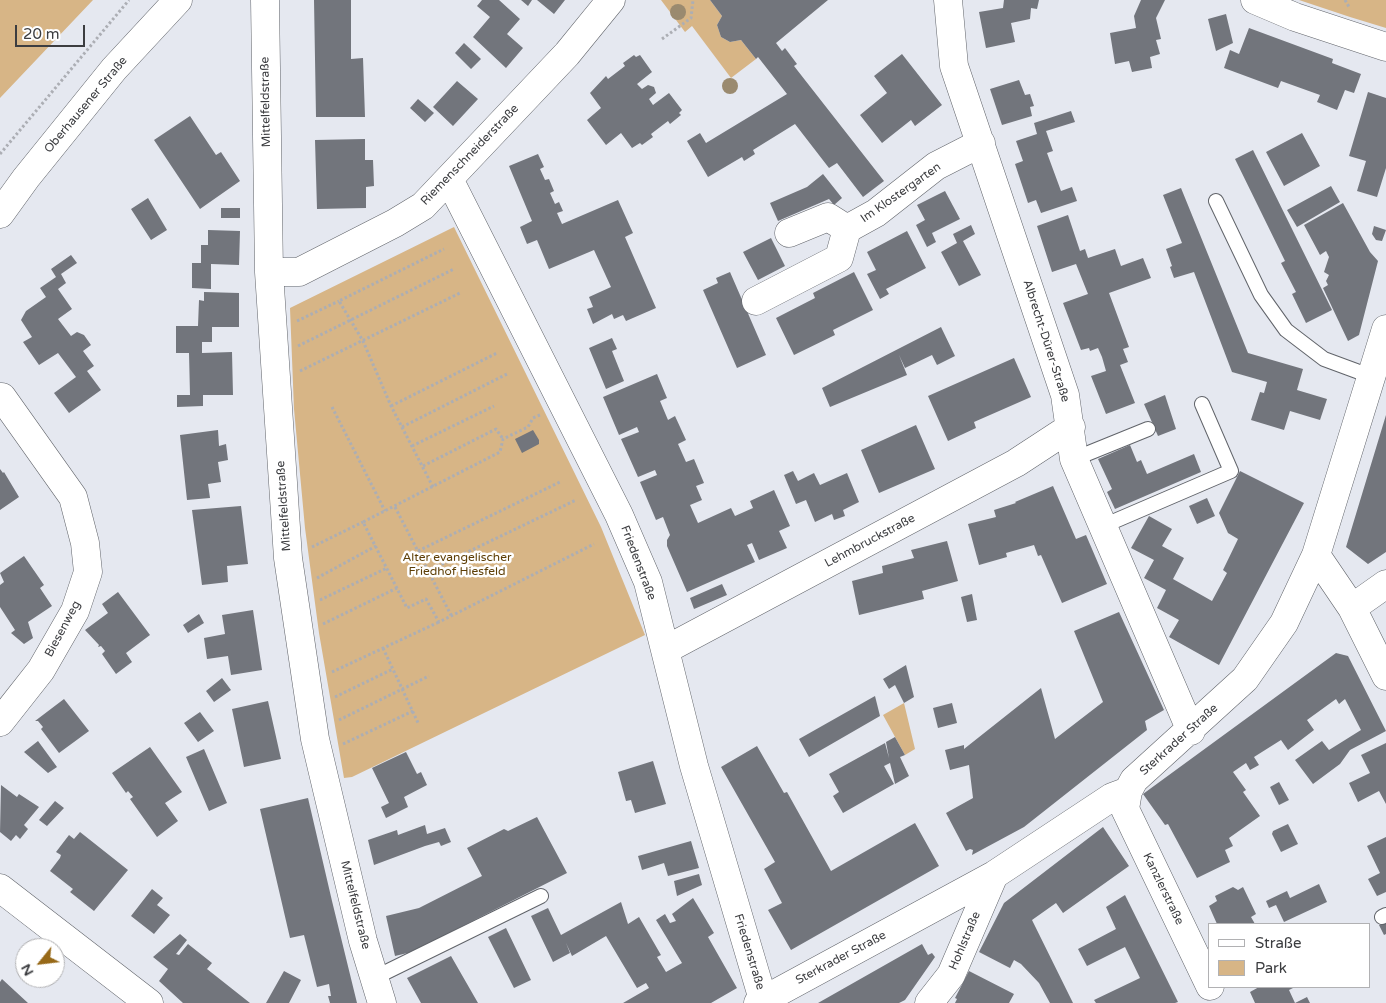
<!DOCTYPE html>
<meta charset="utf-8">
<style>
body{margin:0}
#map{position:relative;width:1386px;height:1003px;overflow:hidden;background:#e5e8f0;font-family:"Varela Round",sans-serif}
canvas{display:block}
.legend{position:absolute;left:1208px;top:923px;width:162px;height:65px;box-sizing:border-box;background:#fff;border:1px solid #b1b1b3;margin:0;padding:6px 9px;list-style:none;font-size:15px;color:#3c3d40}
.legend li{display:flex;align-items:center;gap:10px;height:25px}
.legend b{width:25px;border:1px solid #b1b1b3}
.north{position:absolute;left:15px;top:938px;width:50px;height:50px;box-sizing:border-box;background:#fff;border:1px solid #b1b1b3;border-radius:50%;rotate:241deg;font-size:14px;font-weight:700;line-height:20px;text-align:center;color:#3c3d40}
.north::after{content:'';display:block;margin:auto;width:18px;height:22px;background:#976918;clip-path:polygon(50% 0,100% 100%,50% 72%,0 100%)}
.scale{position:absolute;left:15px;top:25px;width:70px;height:22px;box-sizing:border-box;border:2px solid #3c3d40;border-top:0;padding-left:6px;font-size:15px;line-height:18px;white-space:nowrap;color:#3c3d40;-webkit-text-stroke:4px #fff;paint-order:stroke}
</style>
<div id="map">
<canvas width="1386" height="1003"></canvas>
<ul class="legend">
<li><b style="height:6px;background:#fff"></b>Straße</li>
<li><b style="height:14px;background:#d7b586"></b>Park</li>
</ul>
<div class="north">N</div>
<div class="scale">20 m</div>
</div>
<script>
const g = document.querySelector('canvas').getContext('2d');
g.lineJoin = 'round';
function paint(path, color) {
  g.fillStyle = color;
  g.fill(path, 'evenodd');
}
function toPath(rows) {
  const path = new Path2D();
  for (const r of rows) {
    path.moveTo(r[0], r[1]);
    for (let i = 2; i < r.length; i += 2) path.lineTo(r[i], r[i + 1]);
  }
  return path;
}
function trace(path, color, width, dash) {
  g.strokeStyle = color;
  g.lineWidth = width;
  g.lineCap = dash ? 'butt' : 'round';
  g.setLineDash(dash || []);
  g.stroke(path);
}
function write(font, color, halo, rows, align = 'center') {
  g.font = font + ' "Varela Round",sans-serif';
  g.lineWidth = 5;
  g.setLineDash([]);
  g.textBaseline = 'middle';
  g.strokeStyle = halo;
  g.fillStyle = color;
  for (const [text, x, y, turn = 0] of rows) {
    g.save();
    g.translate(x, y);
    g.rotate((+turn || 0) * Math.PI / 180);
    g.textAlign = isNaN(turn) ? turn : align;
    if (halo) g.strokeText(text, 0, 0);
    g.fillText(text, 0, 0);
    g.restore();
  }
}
paint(toPath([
 [0,0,93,0,0,98],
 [661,0,710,0,722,16,717,25,721,37,730,42,741,40,756,59,731,78,692,26,685,32],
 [1299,0,1386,0,1386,28,1350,17],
 [454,227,601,527,645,635,352,777,344,778,319,633,305,528,294,409,290,308],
 [904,703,915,749,905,755,883,715]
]), '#d7b586');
paint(toPath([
 [314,0,351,0,351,59,363,58,365,117,316,117],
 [482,0,499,0,520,19,507,34,523,48,506,68,473,37,490,17,477,6],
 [521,0,532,0,528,6],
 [537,0,565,0,554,14],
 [710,0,828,0,776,43,782,51,785,48,797,64,794,66,884,181,863,197,837,163,829,168,795,124,753,150,755,154,744,161,742,157,708,177,687,141,700,133,706,143,787,94,758,57,756,59,741,40,730,42,721,37,717,25,722,16],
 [1004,0,1039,0,1037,9,1031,8,1030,19,1011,23,1015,42,986,48,979,12,1003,8],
 [1141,0,1165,0,1156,18,1161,39,1156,40,1160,54,1150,57,1152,68,1132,72,1129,61,1115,64,1110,33,1136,28,1134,16],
 [1226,14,1233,43,1216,51,1208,19],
 [1249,28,1333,59,1332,63,1361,74,1354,93,1345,90,1337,110,1317,102,1320,95,1281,81,1278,88,1224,68,1230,50,1239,54],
 [464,43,481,59,471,69,455,53],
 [902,54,942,105,915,126,911,120,882,143,860,115,887,93,874,76],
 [634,55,636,57,640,55,652,72,637,84,642,89,648,85,654,87,656,93,649,99,653,105,669,93,682,110,679,113,681,115,670,124,668,121,651,134,653,137,642,145,640,143,632,148,621,133,606,145,587,120,601,108,590,93,606,76,608,79,625,66,623,63],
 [1019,80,1025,95,1030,94,1034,106,1030,107,1032,116,1002,125,990,89],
 [457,81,478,99,453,126,433,107],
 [1368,92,1386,98,1386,168,1377,197,1357,191,1366,161,1349,156],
 [418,99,434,113,425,122,410,108],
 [1071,111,1075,122,1046,131,1053,151,1047,153,1061,191,1072,187,1077,201,1041,213,1036,200,1028,203,1015,164,1023,161,1016,141,1037,134,1034,123],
 [190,116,216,155,221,152,240,181,200,209,154,140],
 [1302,133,1320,166,1284,186,1266,152],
 [365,139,365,160,373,160,374,186,366,187,366,208,317,209,315,140],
 [1253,150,1332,310,1306,323,1292,294,1296,292,1281,263,1285,261,1235,159],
 [538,154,544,167,540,169,545,180,549,179,554,191,550,193,555,204,559,202,563,211,557,213,562,224,618,200,633,233,625,237,656,308,626,321,623,315,614,319,612,314,593,324,587,309,593,307,589,297,611,287,594,250,549,269,537,240,527,244,520,227,532,221,509,166],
 [823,174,842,198,834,205,829,199,778,221,770,203,807,187],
 [1331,186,1340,202,1297,227,1287,210],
 [1181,188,1248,353,1303,369,1297,390,1327,399,1320,420,1290,411,1284,430,1251,420,1260,392,1264,393,1267,382,1232,372,1194,272,1174,278,1170,267,1172,266,1166,249,1182,243,1163,195],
 [945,191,960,219,932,233,936,242,927,247,916,225,925,220,917,205],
 [148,198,167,230,151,240,131,209],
 [1343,203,1370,252,1378,261,1359,335,1348,341,1323,288,1328,285,1326,281,1329,275,1324,272,1329,257,1326,251,1320,255,1304,225],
 [221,208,240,208,240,218,221,218],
 [1068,215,1080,251,1085,249,1088,258,1115,249,1121,266,1143,258,1151,278,1109,293,1129,347,1123,349,1128,362,1120,365,1135,403,1106,414,1091,376,1106,371,1102,357,1098,348,1090,351,1089,348,1081,350,1063,303,1088,294,1076,264,1052,272,1037,226],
 [971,225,975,234,963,241,981,275,959,286,941,252,957,243,953,234],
 [1374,226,1386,230,1382,241,1376,240,1372,234],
 [208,230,240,231,239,265,211,264,211,289,192,288,192,263,201,263,201,245,208,245],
 [907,231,926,268,886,289,889,294,880,299,867,274,876,270,867,252],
 [771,238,785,266,758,280,743,252],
 [71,255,77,263,61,274,66,283,58,289,72,309,58,319,71,336,77,332,84,335,91,345,83,351,94,366,87,371,101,390,69,413,54,393,76,377,58,353,39,365,23,342,32,337,21,320,26,311,46,297,40,288,56,277,51,269],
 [730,272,766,355,737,368,703,290,718,283,716,278],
 [854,272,873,310,833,330,835,335,794,355,776,318,815,298,813,293],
 [204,292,239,293,239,327,212,327,212,342,202,342,202,353,232,352,233,395,203,395,203,406,177,407,177,395,190,395,189,353,176,353,176,326,198,326,199,300,204,301],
 [941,327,955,356,937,365,932,355,905,368,899,355,907,375,830,407,822,388],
 [612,338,617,349,612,351,624,381,606,389,589,348],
 [1014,358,1031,397,974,422,976,428,948,441,928,396],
 [657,374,667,398,660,401,668,420,675,416,686,440,678,444,686,462,694,459,704,483,696,486,702,500,690,505,698,523,731,508,735,516,753,508,750,501,774,490,790,526,779,531,787,548,759,560,752,543,747,545,755,562,687,592,667,546,667,540,670,535,663,517,656,520,640,482,657,475,655,470,638,477,621,439,639,432,637,427,619,435,603,397],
 [1165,395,1176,429,1158,436,1144,404],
 [1386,415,1386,552,1368,564,1346,547],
 [916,425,935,469,879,493,861,450],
 [218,430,219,446,226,444,228,460,218,462,221,482,208,484,210,498,187,500,180,435],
 [533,430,539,440,539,444,522,453,515,439],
 [1130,445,1137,462,1141,460,1147,474,1194,454,1201,472,1115,509,1107,492,1112,489,1098,459],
 [0,469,3,473,4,472,19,497,0,510],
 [793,471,798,481,814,473,820,485,847,473,859,502,843,510,845,516,834,520,832,514,815,522,806,500,796,504,784,475],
 [1240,471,1304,503,1219,665,1169,637,1179,620,1157,608,1166,590,1144,578,1154,560,1131,548,1149,516,1172,529,1162,546,1184,558,1173,579,1212,601,1227,573,1223,570,1238,539,1228,533,1219,513],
 [1053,486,1076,539,1086,535,1107,584,1062,603,1041,555,1038,556,1034,545,1006,553,1007,557,979,565,968,524,996,517,994,510,1016,503,1015,502],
 [1207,498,1215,516,1197,524,1189,506],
 [241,506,248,564,227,566,228,582,202,585,192,510],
 [947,541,958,581,922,591,924,599,859,615,852,581,883,573,882,566,914,558,911,550],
 [24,556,44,585,40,588,52,606,28,622,33,638,24,644,11,633,15,630,0,607,0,585,4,582,0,573],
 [722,584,727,595,694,609,690,598],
 [118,592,150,635,126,653,132,662,116,674,102,654,105,651,101,646,98,647,99,645,85,630,108,613,102,604],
 [972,594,977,620,967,622,961,597],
 [253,610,262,670,231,675,228,656,207,659,204,638,225,634,222,615],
 [1119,612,1164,710,1145,721,1147,730,1024,827,972,855,973,850,970,849,966,851,946,813,973,798,969,765,950,770,945,750,964,745,964,749,1041,688,1055,739,1090,712,1103,702,1074,631],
 [199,614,204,623,188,633,183,625],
 [1336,653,1348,656,1386,731,1350,750,1340,764,1313,784,1295,760,1322,741,1329,750,1361,730,1345,699,1339,704,1336,699,1307,720,1314,730,1288,750,1281,740,1254,757,1259,765,1250,770,1246,763,1233,772,1246,790,1243,792,1260,816,1229,838,1233,846,1225,850,1230,862,1197,878,1168,824,1165,825,1143,794],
 [906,665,914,697,904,703,895,685,889,689,883,679],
 [222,678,231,690,214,702,206,691],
 [875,696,880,716,809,757,799,739],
 [64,699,89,731,59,753,41,729,43,727,38,721,35,721],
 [268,701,281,759,244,767,232,709],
 [952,703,957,723,938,728,933,708],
 [200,712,214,731,198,742,184,723],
 [895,737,905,755,900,757,909,776,895,784,890,763,884,766,894,784,843,813,833,796,839,792,829,774,885,743,889,758,886,742],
 [38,741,57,767,48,773,24,752],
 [1386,743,1386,804,1379,791,1358,802,1349,783,1370,773,1361,755],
 [757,746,784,793,787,792,831,871,915,823,939,866,791,950,768,910,782,903,764,869,775,862,721,767],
 [150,747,182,792,165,803,178,821,157,837,130,799,133,797,128,791,126,793,112,773],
 [204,749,227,803,209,811,186,757],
 [406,752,417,774,421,772,427,785,404,797,408,807,386,818,381,807,389,803,372,768],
 [653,761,666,804,635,813,631,800,626,801,618,772],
 [1279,782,1289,800,1279,805,1270,787],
 [1,785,17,797,19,794,39,807,24,825,28,829,20,839,16,835,11,841,0,832],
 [308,798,332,901,357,1003,330,1003,328,996,331,996,329,984,317,987,304,935,290,938,260,809],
 [55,801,64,808,47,826,39,820],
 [537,817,567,873,427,944,428,948,395,956,386,916,419,908,482,876,467,848,504,829,508,831],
 [1288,824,1298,844,1281,852,1272,834,1273,831],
 [425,825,427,834,445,828,451,842,441,846,439,842,425,846,374,865,368,840,397,830,398,835],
 [1103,827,1129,866,1063,913,1056,903,1032,920,1073,1003,1050,1003,1039,983,1021,964,1014,960,1010,968,979,952,1004,903],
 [80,832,128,870,94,911,70,892,73,889,50,871,60,858,61,855,56,852,69,835,74,839],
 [1386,837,1386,892,1377,896,1368,879,1380,873,1367,846],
 [691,841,699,868,668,876,664,863,642,870,638,856],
 [699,874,702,885,677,896,674,881],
 [1319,884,1327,902,1284,922,1276,905,1269,908,1266,901,1287,891,1290,898],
 [1233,887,1238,890,1243,887,1256,914,1251,917,1255,924,1217,924,1209,906,1217,901,1215,896],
 [152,889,163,898,157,905,170,915,154,934,131,916],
 [1125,895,1178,1002,1175,1003,1096,1003,1094,1000,1140,978,1125,947,1087,966,1078,949,1116,929,1106,907],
 [693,898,714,933,708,937,737,988,711,1003,623,1003,649,988,646,983,637,988,606,936,572,956,566,943,570,953,553,962,531,916,548,908,561,935,621,902,628,924,639,917,661,955,657,957,666,972,682,963,656,920,665,914,670,923,676,921,672,914],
 [1386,922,1386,934,1384,935,1379,925],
 [506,928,531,980,514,988,488,937],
 [180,934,187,940,176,954,179,955,188,944,212,963,207,969,250,1003,183,1003,159,981,168,969,153,957],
 [922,944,928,955,932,953,935,957,905,1000,899,1003,818,1003],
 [451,956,478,1003,421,1003,407,978],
 [284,971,301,980,289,1003,266,1003],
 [969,971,1014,994,1009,1003,955,1003,957,999,955,998],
 [2,979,28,1003,0,1003,0,982],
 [1259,987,1292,987,1293,988,1289,990,1295,1003,1307,997,1310,1003,1255,1003,1250,992]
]), '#72757c');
const service = toPath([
 [1216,201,1261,295,1286,330,1324,359,1370,376],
 [1074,459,1148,429],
 [1103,526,1231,471,1202,404],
 [1382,917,1386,915],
 [374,978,541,896]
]);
const minor = toPath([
 [265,0,269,272,288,558,315,739,363,941,382,1003],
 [948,0,954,66,1065,395,1074,459,1191,731],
 [1255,0,1295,17,1386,47],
 [449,179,619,515,648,582,694,766,764,1003],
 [789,233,828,217,847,229,876,213,936,166,981,143],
 [269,272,299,272,395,223,423,206,567,54,611,0],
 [756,301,839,258,847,229],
 [1316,555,1352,608,1386,584],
 [1352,608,1386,676],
 [667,649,1016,463,1071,427],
 [0,722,41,670,75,611,88,572,85,543,73,497,2,397],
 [0,888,149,1003],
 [1210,986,1125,809,1128,791,1134,780,1245,679,1284,623,1316,555,1386,329],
 [758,1003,994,875,1112,797,1128,791],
 [929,1003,951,975,994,875]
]);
const secondary = toPath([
 [0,214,26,178,114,69,178,0]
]);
trace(service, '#61646a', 16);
trace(minor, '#61646a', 29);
trace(secondary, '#61646a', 29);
trace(toPath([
 [1345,0,1349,7],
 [662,39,691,18,693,0],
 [0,154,129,0],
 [297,321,339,301],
 [298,346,454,269],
 [300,371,460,293],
 [391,406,497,353],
 [332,407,385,511],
 [540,415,533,418,528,427,503,439,500,452,363,522,407,608,426,599,439,622,594,544],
 [402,427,509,373],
 [412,446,494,406],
 [423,466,496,429,503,439],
 [433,487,391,406,363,341,339,301,444,249],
 [395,507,451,615],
 [312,547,363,522],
 [418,551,560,482],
 [428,571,576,500],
 [317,578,376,546],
 [320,600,387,568],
 [323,624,397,588],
 [383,648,419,725],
 [332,672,439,622],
 [335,697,393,669],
 [339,720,429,676],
 [343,744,413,711]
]), '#acaeb4', 3, [2.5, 2.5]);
trace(service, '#fff', 14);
trace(minor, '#fff', 28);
trace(secondary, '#fff', 28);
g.fillStyle = '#9a8a6f';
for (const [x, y] of [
 [678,12],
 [730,86]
]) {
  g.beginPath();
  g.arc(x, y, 8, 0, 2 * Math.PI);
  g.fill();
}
write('12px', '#3c3d40', '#fff', [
 ["Mittelfeldstraße",266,102,-91],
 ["Oberhausener Straße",86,105,-50],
 ["Riemenschneiderstraße",470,155,-46],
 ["Im Klostergarten",901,193,-35],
 ["Albrecht-Dürer-Straße",1046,341,72],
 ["Mittelfeldstraße",284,506,-94],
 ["Lehmbruckstraße",870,541,-28],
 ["Friedenstraße",638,563,69],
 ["Biesenweg",63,629,-62],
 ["Sterkrader Straße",1179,740,-42],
 ["Kanzlerstraße",1163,889,64],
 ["Mittelfeldstraße",355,905,76],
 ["Hohlstraße",965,941,-67],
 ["Friedenstraße",749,952,73],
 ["Sterkrader Straße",841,958,-28]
]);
write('12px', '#5d3e06', '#fff', [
 ["Alter evangelischer",457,558],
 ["Friedhof Hiesfeld",457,572]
]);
</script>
